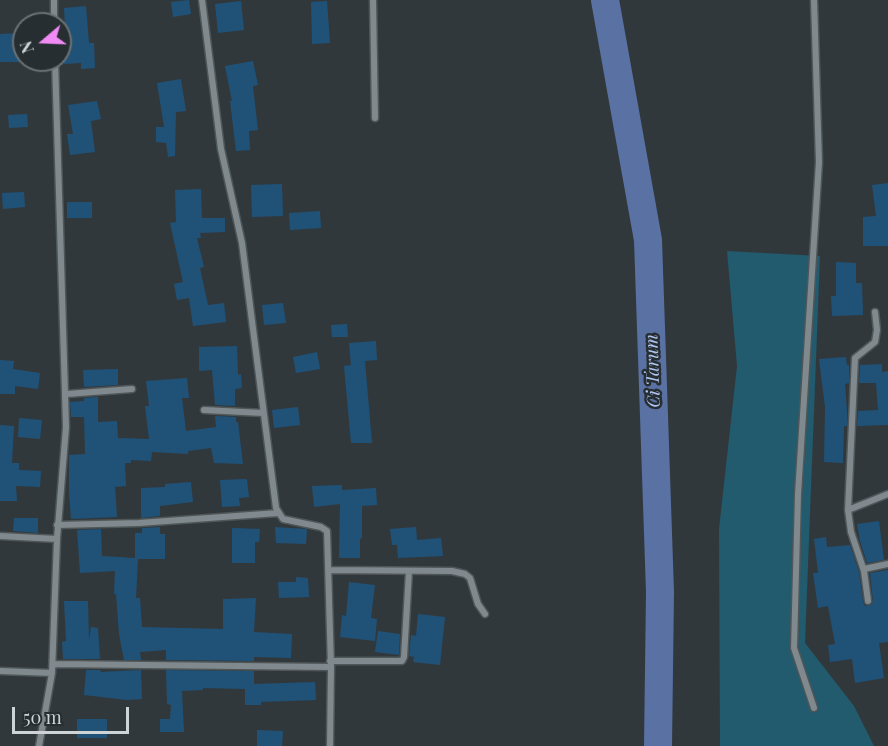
<!DOCTYPE html>
<style>
body{margin:0}
#map{position:relative;width:888px;height:746px;overflow:hidden;background:#31383c;font-family:"Playfair Display",serif}
canvas{display:block}
.north{position:absolute;left:12px;top:12px;width:60px;height:60px;box-sizing:border-box;background:#272e31;border:2px solid #6a7073;border-radius:50%;rotate:251deg;font-size:16px;font-weight:700;line-height:24px;text-align:center;color:#ced3d5}
.north::after{content:'';display:block;margin:auto;width:21px;height:27px;background:#f08bf5;clip-path:polygon(50% 0,100% 100%,50% 72%,0 100%)}
.scale{position:absolute;left:12px;top:707px;width:117px;height:27px;box-sizing:border-box;border:3px solid #ced3d5;border-top:0;padding-left:8px;font-size:18px;line-height:21px;white-space:nowrap;color:#ced3d5;-webkit-text-stroke:4px #272e31;paint-order:stroke}
</style>
<div id="map">
<canvas width="888" height="746"></canvas>
<div class="north">N</div>
<div class="scale">50 m</div>
</div>
<script>
const g = document.querySelector('canvas').getContext('2d');
g.lineJoin = 'round';
function paint(path, color) {
  g.fillStyle = color;
  g.fill(path, 'evenodd');
}
function toPath(rows) {
  const path = new Path2D();
  for (const r of rows) {
    path.moveTo(r[0], r[1]);
    for (let i = 2; i < r.length; i += 2) path.lineTo(r[i], r[i + 1]);
  }
  return path;
}
function trace(path, color, width, dash) {
  g.strokeStyle = color;
  g.lineWidth = width;
  g.lineCap = dash ? 'butt' : 'round';
  g.setLineDash(dash || []);
  g.stroke(path);
}
function write(font, color, halo, rows, align = 'center') {
  g.font = font + ' "Playfair Display",serif';
  g.lineWidth = 5;
  g.setLineDash([]);
  g.textBaseline = 'middle';
  g.strokeStyle = halo;
  g.fillStyle = color;
  for (const [text, x, y, turn = 0] of rows) {
    g.save();
    g.translate(x, y);
    g.rotate((+turn || 0) * Math.PI / 180);
    g.textAlign = isNaN(turn) ? turn : align;
    if (halo) g.strokeText(text, 0, 0);
    g.fillText(text, 0, 0);
    g.restore();
  }
}
paint(toPath([
 [727,251,820,256,805,643,854,706,874,746,720,746,719,529,737,366]
]), '#225a6e');
trace(toPath([
 [605,0,648,240,660,592,658,746]
]), '#5a71a4', 28);
paint(toPath([
 [189,0,191,14,173,17,171,2],
 [241,1,244,30,218,33,215,4],
 [327,1,330,43,312,44,311,2],
 [86,6,89,43,94,43,95,68,81,69,81,63,64,64,63,44,66,44,64,8],
 [20,33,21,45,24,45,24,62,0,62,0,34],
 [253,61,258,85,253,86,258,130,249,131,250,150,236,151,230,101,232,101,225,66],
 [181,79,186,111,176,112,175,156,168,157,166,143,156,142,156,127,164,127,157,83],
 [97,101,101,119,91,121,95,152,70,155,67,134,73,134,68,105],
 [27,114,28,127,9,128,8,115],
 [888,183,888,246,863,246,863,217,876,216,872,185],
 [282,184,283,216,252,217,251,185],
 [201,189,202,218,225,218,225,232,200,233,201,238,197,238,204,267,200,268,208,305,224,303,226,322,193,326,189,298,177,300,174,284,183,282,170,223,176,222,175,190],
 [24,192,25,207,3,209,2,193],
 [67,202,92,202,92,218,67,218],
 [320,211,321,228,290,230,289,213],
 [836,262,856,263,856,283,862,283,863,315,832,316,831,296,836,296],
 [283,303,286,323,264,325,262,305],
 [347,324,348,337,332,337,331,325],
 [376,341,377,360,365,361,372,443,351,443,344,366,351,365,349,343],
 [237,346,238,375,241,374,242,388,235,389,235,406,215,405,212,370,199,371,199,347],
 [317,352,320,369,296,373,293,357],
 [846,357,847,365,849,365,849,383,845,384,847,411,847,426,844,426,843,463,824,462,825,407,819,359],
 [0,360,14,361,13,369,40,373,38,389,15,386,15,394,0,394],
 [882,364,882,372,888,371,888,425,857,426,858,411,878,410,876,383,859,383,860,365],
 [118,369,118,385,84,387,83,370],
 [187,378,189,398,182,398,186,431,216,427,215,416,236,417,236,422,238,422,243,464,214,463,211,448,188,451,188,454,152,452,151,461,131,460,131,463,125,463,126,486,115,487,117,517,71,519,69,493,69,455,85,454,84,417,71,417,70,402,84,401,84,398,98,397,98,422,117,421,118,438,149,439,145,406,149,406,146,381],
 [298,407,300,425,274,428,272,410],
 [19,418,42,420,40,439,18,437],
 [0,425,14,426,12,463,19,463,19,470,41,471,40,487,16,486,17,501,0,501],
 [246,479,247,480,249,497,239,498,240,506,222,507,220,480],
 [191,482,193,502,160,506,160,516,141,518,141,488,165,487,165,484],
 [342,485,342,490,376,488,377,505,362,506,362,538,360,539,360,558,339,558,340,504,314,507,312,486],
 [14,518,38,518,38,533,13,531],
 [879,521,884,560,867,563,860,541,857,524],
 [160,527,160,534,165,534,165,559,138,559,136,598,140,598,142,627,223,629,223,599,256,598,254,632,292,634,291,658,254,657,254,661,166,660,166,650,140,652,141,660,124,660,119,634,116,594,114,594,115,571,80,573,77,530,101,529,102,556,135,558,135,533,142,533,142,528],
 [275,527,307,529,306,544,276,543],
 [416,527,417,540,441,538,443,556,398,558,397,545,392,545,390,529],
 [232,528,260,529,259,542,255,542,255,563,232,563],
 [826,537,827,547,850,545,859,572,863,602,865,606,871,605,873,601,870,573,888,570,888,642,879,643,884,678,855,683,852,659,830,662,828,645,835,644,828,606,818,608,813,573,818,573,814,539],
 [296,577,308,578,309,597,279,598,278,582,296,582],
 [349,582,375,585,371,618,377,619,375,641,340,637,342,615,346,616],
 [64,601,88,601,89,640,91,627,98,628,100,659,63,659,62,642,66,641],
 [418,614,445,617,440,665,413,662,414,657,409,656,411,635,416,636],
 [378,631,400,634,399,655,375,652],
 [86,670,100,670,101,672,141,670,142,699,127,700,84,695],
 [166,670,254,671,254,684,315,682,316,700,261,702,261,705,245,705,245,689,203,688,203,690,182,691,184,732,160,732,160,719,170,719,171,705,167,704],
 [77,719,107,719,107,738,77,738],
 [257,730,283,731,282,746,257,746]
]), '#205278');
const street = toPath([
 [54,0,54,24],
 [202,0,221,149,242,243,276,508,283,519,321,527,327,531,331,667,330,746],
 [373,0,375,118],
 [67,394,132,389],
 [204,410,263,413],
 [848,510,888,494],
 [57,525,139,523,278,513],
 [0,536,57,539],
 [864,569,888,564],
 [329,570,452,571,465,574,470,578,478,604,485,614],
 [868,601,864,571,851,532,848,510,855,358,875,342,877,330,875,312],
 [330,661,402,661,404,657,409,571],
 [53,664,331,667],
 [0,671,52,673],
 [814,708,794,648,798,494,819,162,814,0],
 [39,746,52,673,57,539,66,427,55,60]
]);
trace(street, '#4f5658', 9);
trace(street, '#80898d', 6);
write('italic 18px', '#afc4f1', '#272e31', [
 ["Ci Tarum",653,371,-92]
]);
</script>
